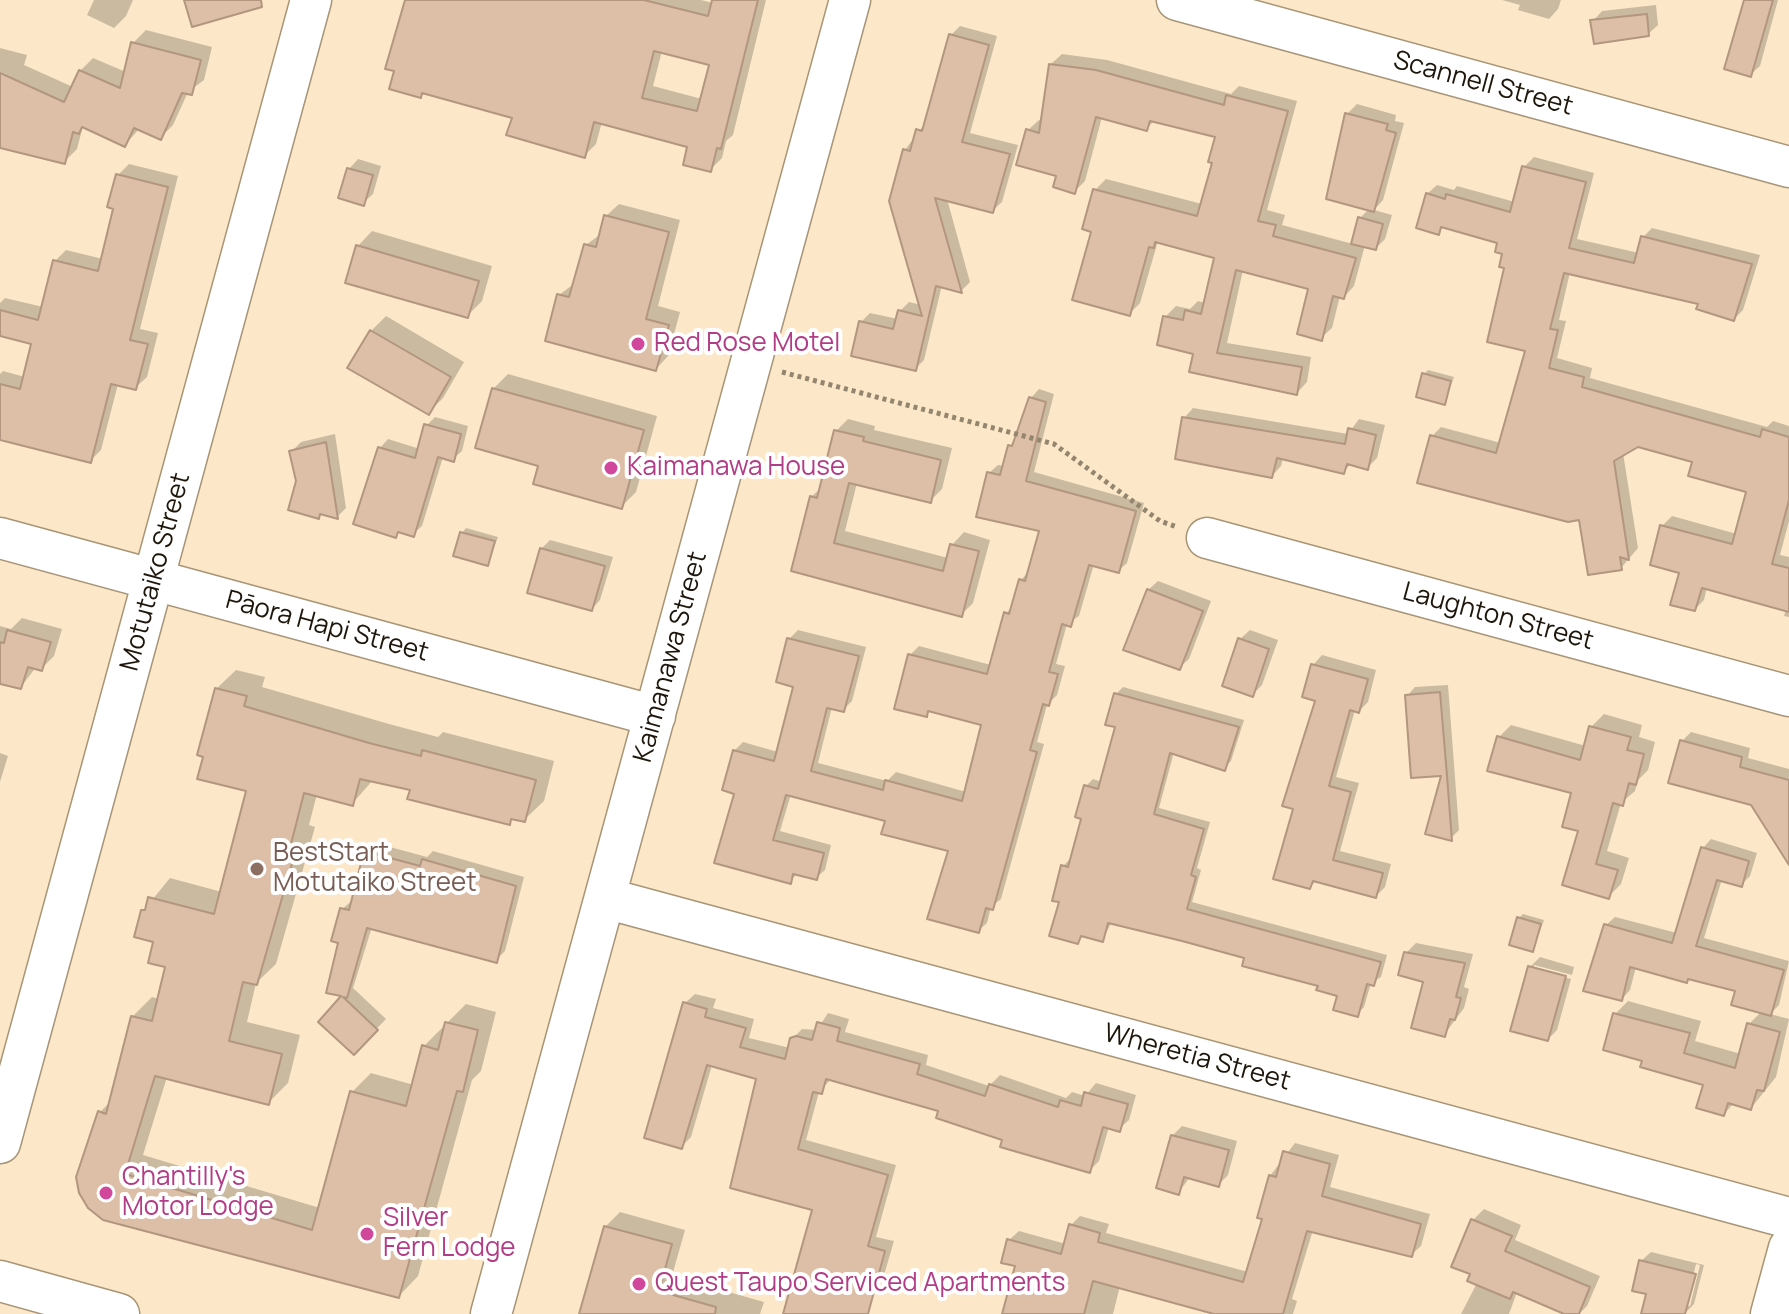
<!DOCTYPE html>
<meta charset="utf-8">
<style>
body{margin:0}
canvas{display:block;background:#fce8c8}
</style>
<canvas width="1789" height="1314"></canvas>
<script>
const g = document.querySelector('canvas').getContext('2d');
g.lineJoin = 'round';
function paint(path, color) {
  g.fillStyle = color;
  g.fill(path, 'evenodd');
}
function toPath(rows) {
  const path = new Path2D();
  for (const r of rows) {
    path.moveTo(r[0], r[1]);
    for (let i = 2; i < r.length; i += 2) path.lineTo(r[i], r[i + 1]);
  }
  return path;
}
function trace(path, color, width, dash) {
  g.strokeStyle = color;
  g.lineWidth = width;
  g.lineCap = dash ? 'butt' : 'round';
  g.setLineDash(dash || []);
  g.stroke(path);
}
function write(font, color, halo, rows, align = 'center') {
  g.font = font + ' Manrope,sans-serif';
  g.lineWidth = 8;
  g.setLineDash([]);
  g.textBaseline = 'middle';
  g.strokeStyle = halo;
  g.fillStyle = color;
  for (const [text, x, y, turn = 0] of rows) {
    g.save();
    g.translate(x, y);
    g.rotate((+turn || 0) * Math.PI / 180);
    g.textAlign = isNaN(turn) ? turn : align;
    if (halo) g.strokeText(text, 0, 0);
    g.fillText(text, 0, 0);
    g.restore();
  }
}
paint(toPath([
 [94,0,133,0,126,16,114,28,87,15],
 [406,0,701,0,713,3,714,0,766,0,733,135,726,141,722,158,710,170,690,145,602,122,596,144,584,156,514,117,424,92,420,96,396,70],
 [662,51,712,63,702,99,653,86],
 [1502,0,1561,0,1558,9,1549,19,1518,10,1520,5],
 [1749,0,1778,0,1760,66,1750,75],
 [1656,5,1658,25,1648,34,1593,21,1602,11],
 [960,26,997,36,970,133,1018,145,1002,202,992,211,947,199,970,282,961,291,942,285,924,360,915,369,861,322,870,313,898,319,900,311,909,302,921,305,905,150,926,122,951,35],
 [146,30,212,47,204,80,188,92,173,125,160,138,139,129,125,145,83,126,77,149,64,162,0,147,0,48,27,55,24,65,73,87,80,71,93,58,126,72,133,43],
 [1062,54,1107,60,1231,94,1239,86,1297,101,1267,210,1285,215,1282,225,1353,244,1360,218,1369,209,1347,114,1357,104,1396,115,1395,121,1404,123,1383,200,1374,210,1392,215,1385,239,1376,248,1365,245,1354,286,1344,297,1340,296,1332,328,1321,338,1311,288,1243,270,1227,343,1311,357,1307,382,1297,393,1195,352,1165,317,1176,306,1190,309,1198,301,1206,303,1216,257,1158,241,1140,303,1129,314,1095,190,1106,179,1202,204,1217,136,1155,120,1146,129,1102,117,1085,181,1074,192,1028,130,1039,120,1043,121,1051,64],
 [1534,157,1594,173,1577,239,1639,253,1643,237,1652,228,1760,255,1743,310,1734,319,1700,303,1570,272,1559,320,1566,321,1557,358,1592,368,1590,378,1767,427,1773,421,1789,426,1789,521,1780,555,1789,557,1789,617,1784,616,1786,609,1707,587,1704,600,1695,609,1662,526,1672,516,1737,534,1749,490,1695,461,1637,445,1623,453,1638,548,1621,568,1581,518,1432,436,1441,427,1501,443,1527,350,1500,241,1445,226,1438,232,1427,194,1437,185,1454,190,1457,186,1515,202,1524,167],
 [358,159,381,166,373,194,363,203,349,169],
 [129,164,178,176,140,329,158,333,147,377,135,388,118,384,101,450,90,461,0,438,0,374,3,371,25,377,34,342,0,334,0,303,5,298,43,307,55,261,66,250,103,259,116,207,118,175],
 [619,204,680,220,658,306,680,312,668,356,656,369,559,295,575,283,586,245,602,233,606,216],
 [372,231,492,266,482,301,467,316,358,246],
 [386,316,464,362,443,398,428,413,371,331],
 [1428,370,1454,377,1445,402,1424,374],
 [508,374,657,416,636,492,621,507,540,465,493,389],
 [1039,389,1054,394,1034,472,1144,503,1127,563,1118,571,1094,564,1079,616,1067,624,1056,664,1065,666,1057,695,1047,705,1037,742,1044,744,1001,899,991,907,987,923,978,931,950,850,887,820,791,794,780,831,831,845,825,870,816,878,798,873,790,881,734,751,743,742,778,752,796,685,789,639,798,630,866,647,852,701,844,709,832,707,818,763,887,781,896,772,966,792,983,723,931,710,926,715,910,655,919,646,991,665,1006,613,1014,606,1021,580,1029,571,1042,530,989,473,998,465,1004,466,1031,398],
 [1193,408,1348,434,1359,419,1385,425,1377,458,1368,467,1352,463,1344,471,1283,458,1281,466,1272,476,1184,418],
 [435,417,468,426,462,451,453,459,443,457,422,526,413,534,400,530,396,535,380,448,388,439,420,449,426,426],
 [848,419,875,426,874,430,952,448,942,489,930,501,857,483,845,531,948,558,952,545,964,532,990,540,973,603,961,615,793,570,811,497,822,487,836,431],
 [335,434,346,508,337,517,322,512,318,516,298,481,291,452,301,442],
 [466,528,498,537,488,564,462,533],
 [550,540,613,557,600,600,592,609,541,549],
 [1158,581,1211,601,1189,659,1179,668,1148,590],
 [22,618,62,629,54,656,41,669,36,667,21,687,0,681,0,626,11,629],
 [1250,630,1278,640,1262,685,1252,695,1240,639],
 [1322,655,1376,670,1368,702,1359,711,1355,710,1336,777,1359,783,1340,851,1391,864,1385,887,1376,896,1317,880,1310,887,1295,808,1318,699,1313,665],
 [236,670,265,677,262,687,389,724,438,737,443,732,554,761,544,801,524,820,514,818,509,823,412,789,373,780,352,804,317,794,309,825,315,827,276,964,256,983,247,1022,300,1035,288,1083,268,1103,167,1077,143,1155,320,1208,352,1092,371,1073,414,1085,424,1046,466,1004,496,1012,481,1071,472,1080,418,1276,399,1296,104,1219,100,1112,111,1101,132,1017,152,997,159,999,167,966,143,911,170,878,222,892,249,790,216,689],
 [1448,685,1459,830,1451,838,1444,774,1407,696,1415,687],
 [1123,687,1244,720,1231,761,1224,768,1174,752,1159,808,1210,822,1197,868,1201,870,1192,902,1387,955,1381,977,1371,983,1364,1007,1357,1014,1339,994,1320,984,1247,957,1112,922,1102,940,1084,935,1078,942,1061,901,1063,866,1070,859,1084,817,1086,786,1093,779,1102,782,1118,726,1116,694],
 [1604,714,1642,725,1639,737,1655,742,1648,770,1638,780,1635,791,1621,803,1607,851,1629,858,1621,884,1609,896,1580,830,1573,792,1499,737,1511,725,1586,746,1591,727],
 [1691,732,1750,748,1748,758,1789,769,1789,842,1753,804,1682,741],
 [0,753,8,756,0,782],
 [1711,839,1757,853,1750,876,1741,885,1722,879,1704,938,1789,961,1779,1005,1770,1014,1789,1019,1776,1077,1751,1108,1734,1103,1724,1114,1705,1083,1645,1059,1615,1014,1628,1001,1701,1021,1695,1041,1741,1054,1749,1024,1762,1011,1738,990,1690,978,1687,981,1636,967,1630,990,1622,999,1606,925,1615,917,1677,933,1703,848],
 [375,843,427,857,433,851,524,877,505,951,496,960,372,927,353,988,386,1019,354,1052,320,1021,345,995,340,941,342,909,353,900,366,852],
 [1523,914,1544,920,1533,950,1519,918],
 [1416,943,1473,954,1464,987,1469,989,1464,1008,1444,1035,1426,980,1406,953],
 [1540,957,1574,967,1572,975,1534,965,1534,969,1571,979,1557,1030,1548,1039,1530,967],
 [695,994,716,999,713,1008,754,1019,749,1038,790,1048,792,1039,802,1029,817,1030,828,1013,849,1019,845,1032,928,1055,926,1065,989,1086,1000,1075,1066,1098,1072,1092,1085,1096,1096,1083,1136,1095,1129,1120,1119,1129,1109,1127,1099,1161,1089,1171,1004,1139,941,1109,832,1078,819,1092,806,1140,896,1165,876,1237,894,1241,884,1275,850,1314,784,1314,815,1208,759,1077,712,1065,691,1137,682,1146,685,1003],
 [1182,1126,1237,1141,1228,1175,1218,1185,1190,1177,1179,1192,1172,1136],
 [1295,1143,1339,1155,1330,1187,1430,1214,1421,1246,1411,1255,1313,1230,1292,1299,1297,1301,1293,1314,1222,1314,1120,1286,1113,1314,1004,1314,1017,1265,1009,1240,1019,1231,1066,1244,1071,1225,1080,1216,1109,1224,1106,1233,1248,1272,1265,1218,1270,1176],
 [1484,1209,1521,1225,1515,1240,1600,1276,1587,1306,1579,1314,1569,1314,1517,1292,1509,1314,1461,1314,1477,1283,1473,1220],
 [620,1212,685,1230,672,1276,764,1302,760,1314,581,1314,605,1227],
 [1651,1252,1704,1265,1694,1304,1684,1314,1643,1314,1648,1293,1641,1261],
 [1696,1264,1700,1265,1690,1306,1686,1306]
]), '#0003');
const building = toPath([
 [184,0,261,0,262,7,192,27,184,0],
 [405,0,644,0,708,16,712,0,758,0,721,149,717,148,711,172,683,165,687,147,594,122,585,158,506,135,512,118,422,93,421,98,389,89,394,71,385,69,405,0],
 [654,51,709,65,697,111,642,98,654,51],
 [1744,0,1773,0,1751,77,1724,69,1744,0],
 [1647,14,1649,36,1594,44,1590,20,1647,14],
 [949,34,989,45,962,142,1010,154,993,213,935,198,962,293,936,286,916,371,851,356,859,321,893,329,898,310,922,316,889,201,903,149,910,151,916,129,922,131,949,34],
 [131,42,201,60,192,95,182,93,161,140,134,128,125,147,82,127,79,134,73,132,65,164,0,148,0,73,64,102,79,70,120,88,131,42],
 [1049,64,1096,70,1224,105,1226,95,1288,111,1258,221,1276,225,1273,236,1356,258,1344,299,1333,296,1322,341,1297,334,1308,289,1236,270,1217,353,1302,367,1297,395,1189,372,1193,354,1157,345,1163,316,1183,320,1185,310,1201,314,1214,258,1155,242,1154,248,1149,247,1130,316,1072,300,1091,232,1082,229,1093,189,1197,216,1212,163,1208,162,1215,137,1150,121,1147,131,1096,117,1075,194,1053,187,1056,176,1016,165,1026,129,1039,133,1049,64],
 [1345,113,1388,124,1386,130,1396,133,1374,212,1326,199,1345,113],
 [1522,166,1586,182,1569,248,1634,263,1641,236,1752,264,1734,321,1696,309,1698,304,1564,273,1550,329,1558,330,1549,368,1584,377,1582,387,1760,437,1762,429,1789,437,1789,500,1772,564,1789,568,1789,612,1702,588,1695,611,1670,605,1679,573,1650,565,1660,525,1732,544,1746,492,1688,476,1692,462,1638,447,1614,461,1629,560,1620,557,1622,570,1588,575,1579,520,1568,522,1417,483,1430,435,1496,453,1525,351,1487,342,1504,268,1499,267,1502,254,1495,252,1497,243,1441,227,1439,235,1416,228,1426,193,1445,199,1446,194,1510,212,1522,166],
 [347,168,373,175,364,206,338,198,347,168],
 [116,174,168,187,130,340,148,344,136,390,111,384,91,463,0,440,0,384,20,389,31,344,0,336,0,310,38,320,53,260,98,271,113,209,107,207,116,174],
 [604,215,669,232,646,319,669,325,656,371,545,341,557,294,569,297,584,244,596,247,604,215],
 [1358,217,1383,224,1376,250,1351,244,1358,217],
 [356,245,479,281,468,318,345,283,356,245],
 [370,330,451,377,429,415,347,368,370,330],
 [1422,373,1451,381,1445,405,1416,397,1422,373],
 [492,388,644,430,622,509,533,484,538,466,475,448,492,388],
 [1029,397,1046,402,1026,481,1136,511,1119,573,1089,565,1071,627,1062,624,1049,672,1058,674,1049,706,1043,704,1030,750,1037,752,993,910,986,908,979,933,927,919,948,851,881,834,885,821,786,795,773,840,824,853,817,880,793,874,791,884,714,863,734,794,722,790,733,750,774,761,793,687,776,682,787,638,859,656,844,712,827,708,811,771,883,790,885,780,962,801,981,725,928,711,927,717,894,709,908,654,987,674,1004,612,1009,614,1019,579,1025,581,1039,531,976,517,987,472,1000,475,1008,445,1012,446,1029,397],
 [1182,417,1345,444,1348,428,1376,435,1368,470,1347,464,1344,474,1277,458,1272,478,1175,459,1182,417],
 [424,424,461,434,454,462,438,457,414,537,398,532,396,538,353,524,378,447,415,458,424,424],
 [834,430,864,437,863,441,941,460,931,503,849,483,834,543,943,571,950,544,979,551,962,617,791,571,810,496,817,498,834,430],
 [326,442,338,519,320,514,319,519,288,510,296,481,289,451,326,442],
 [460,532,495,541,488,566,453,556,460,532],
 [540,548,605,566,592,611,527,593,540,548],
 [1147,589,1203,611,1180,670,1123,650,1147,589],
 [7,630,51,642,42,671,28,667,21,689,0,684,0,642,4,643,7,630],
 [1238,638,1269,649,1253,697,1222,686,1238,638],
 [1311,664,1368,679,1359,713,1350,710,1329,786,1351,792,1333,860,1383,873,1376,898,1313,881,1310,889,1273,879,1293,809,1282,806,1315,701,1302,697,1311,664],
 [215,688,247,696,244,706,369,743,421,756,422,750,536,780,525,822,511,819,510,825,407,799,410,790,360,779,353,806,304,793,291,844,297,846,257,985,243,982,229,1041,282,1054,269,1105,155,1076,125,1174,312,1230,350,1091,406,1106,422,1045,438,1050,445,1022,478,1030,463,1092,457,1091,399,1298,103,1220,88,1208,79,1193,76,1177,98,1111,106,1114,131,1016,152,1021,165,967,148,963,153,942,134,937,141,910,145,910,148,897,214,914,246,791,197,779,203,757,197,755,215,688],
 [1440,692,1447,776,1452,841,1425,834,1441,776,1411,778,1405,695,1440,692],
 [1114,693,1239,727,1225,771,1170,753,1154,814,1204,829,1191,875,1196,877,1187,909,1381,962,1374,986,1367,984,1358,1017,1333,1010,1337,996,1316,990,1318,986,1242,966,1244,958,1182,941,1108,923,1103,942,1081,936,1078,944,1049,936,1059,902,1052,901,1061,865,1068,867,1081,819,1075,817,1084,785,1098,789,1115,727,1105,725,1114,693],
 [1589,726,1631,737,1627,750,1644,754,1636,785,1629,783,1623,806,1613,803,1596,864,1618,870,1609,899,1562,885,1578,831,1562,827,1571,793,1487,771,1497,736,1580,760,1589,726],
 [1680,740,1742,757,1740,767,1789,780,1789,865,1751,805,1668,783,1680,740],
 [1701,847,1749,861,1742,887,1717,880,1696,946,1784,970,1771,1016,1731,1005,1735,991,1688,979,1687,983,1630,967,1622,1001,1583,991,1604,924,1672,943,1701,847],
 [364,851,420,866,422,859,516,886,497,963,367,928,347,998,343,997,378,1030,354,1055,318,1022,341,996,326,993,338,943,331,941,340,908,349,910,364,851],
 [1517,917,1541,924,1533,952,1509,945,1517,917],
 [1404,952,1465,963,1456,997,1461,998,1455,1020,1450,1019,1445,1037,1411,1028,1423,982,1398,975,1404,952],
 [1528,966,1566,976,1548,1041,1510,1031,1528,966],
 [683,1002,707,1009,705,1017,746,1028,740,1047,785,1059,790,1038,796,1036,812,1040,817,1022,840,1028,837,1041,920,1064,917,1074,985,1096,989,1084,1058,1107,1060,1100,1081,1106,1084,1092,1128,1104,1120,1132,1103,1127,1090,1173,1000,1147,1002,1140,936,1118,938,1111,826,1079,822,1094,813,1092,798,1149,888,1175,868,1246,885,1251,868,1314,783,1314,812,1210,730,1188,756,1079,707,1065,682,1149,644,1138,683,1002],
 [1613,1013,1690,1033,1684,1053,1735,1068,1747,1023,1780,1032,1764,1091,1757,1090,1751,1110,1728,1103,1724,1116,1696,1108,1703,1085,1640,1067,1642,1061,1603,1050,1613,1013],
 [1171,1135,1229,1150,1219,1187,1184,1177,1179,1195,1156,1188,1171,1135],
 [1283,1151,1330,1164,1322,1196,1421,1224,1412,1257,1307,1231,1283,1314,1214,1314,1093,1281,1084,1314,1002,1314,1015,1266,1001,1263,1007,1239,1061,1254,1069,1224,1100,1233,1098,1242,1243,1282,1262,1219,1257,1218,1269,1175,1276,1177,1283,1151],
 [1471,1219,1512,1236,1505,1251,1590,1287,1579,1314,1564,1314,1513,1292,1510,1299,1467,1281,1470,1274,1451,1267,1471,1219],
 [604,1226,672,1244,659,1291,716,1307,715,1314,579,1314,604,1226],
 [1639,1260,1696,1274,1685,1314,1641,1314,1646,1294,1632,1291,1639,1260]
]);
paint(building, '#ddbfa7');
trace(building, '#b3967f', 2);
const minor = toPath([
 [1177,0,1789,167],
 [0,538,655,716],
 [1207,538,1789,696],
 [605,898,1789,1218],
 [0,1143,311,0],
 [0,1281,119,1314],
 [491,1314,850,0],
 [1771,1314,1789,1248]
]);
trace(minor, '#a89577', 43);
trace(toPath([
 [782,372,1054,444,1160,521,1177,527]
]), '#94856f', 5, [4, 4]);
trace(minor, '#fff', 40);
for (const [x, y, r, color] of [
 [638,344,8,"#d1479c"],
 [611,468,8,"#d1479c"],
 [257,869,8,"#8d6e63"],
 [106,1193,8,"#d1479c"],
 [367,1234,8,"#d1479c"],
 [639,1284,8,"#d1479c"]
]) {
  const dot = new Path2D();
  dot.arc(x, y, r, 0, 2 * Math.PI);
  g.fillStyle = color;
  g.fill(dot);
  trace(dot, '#fff', 3);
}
write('26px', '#1e160b', '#fff', [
 ["Scannell Street",1483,84,15],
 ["Motutaiko Street",156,572,-75],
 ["Laughton Street",1498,617,15],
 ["Pāora Hapi Street",327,627,15],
 ["Kaimanawa Street",671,657,-75],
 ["Wheretia Street",1197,1058,15]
]);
write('26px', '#b23c85', '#fff', [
 ["Red Rose Motel",654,344],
 ["Kaimanawa House",627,468],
 ["Chantilly's",122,1178],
 ["Motor Lodge",122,1208],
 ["Silver",383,1219],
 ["Fern Lodge",383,1249],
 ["Quest Taupo Serviced Apartments",655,1284]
], 'left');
write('26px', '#785e54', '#fff', [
 ["BestStart",273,854],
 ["Motutaiko Street",273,884]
], 'left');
</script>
